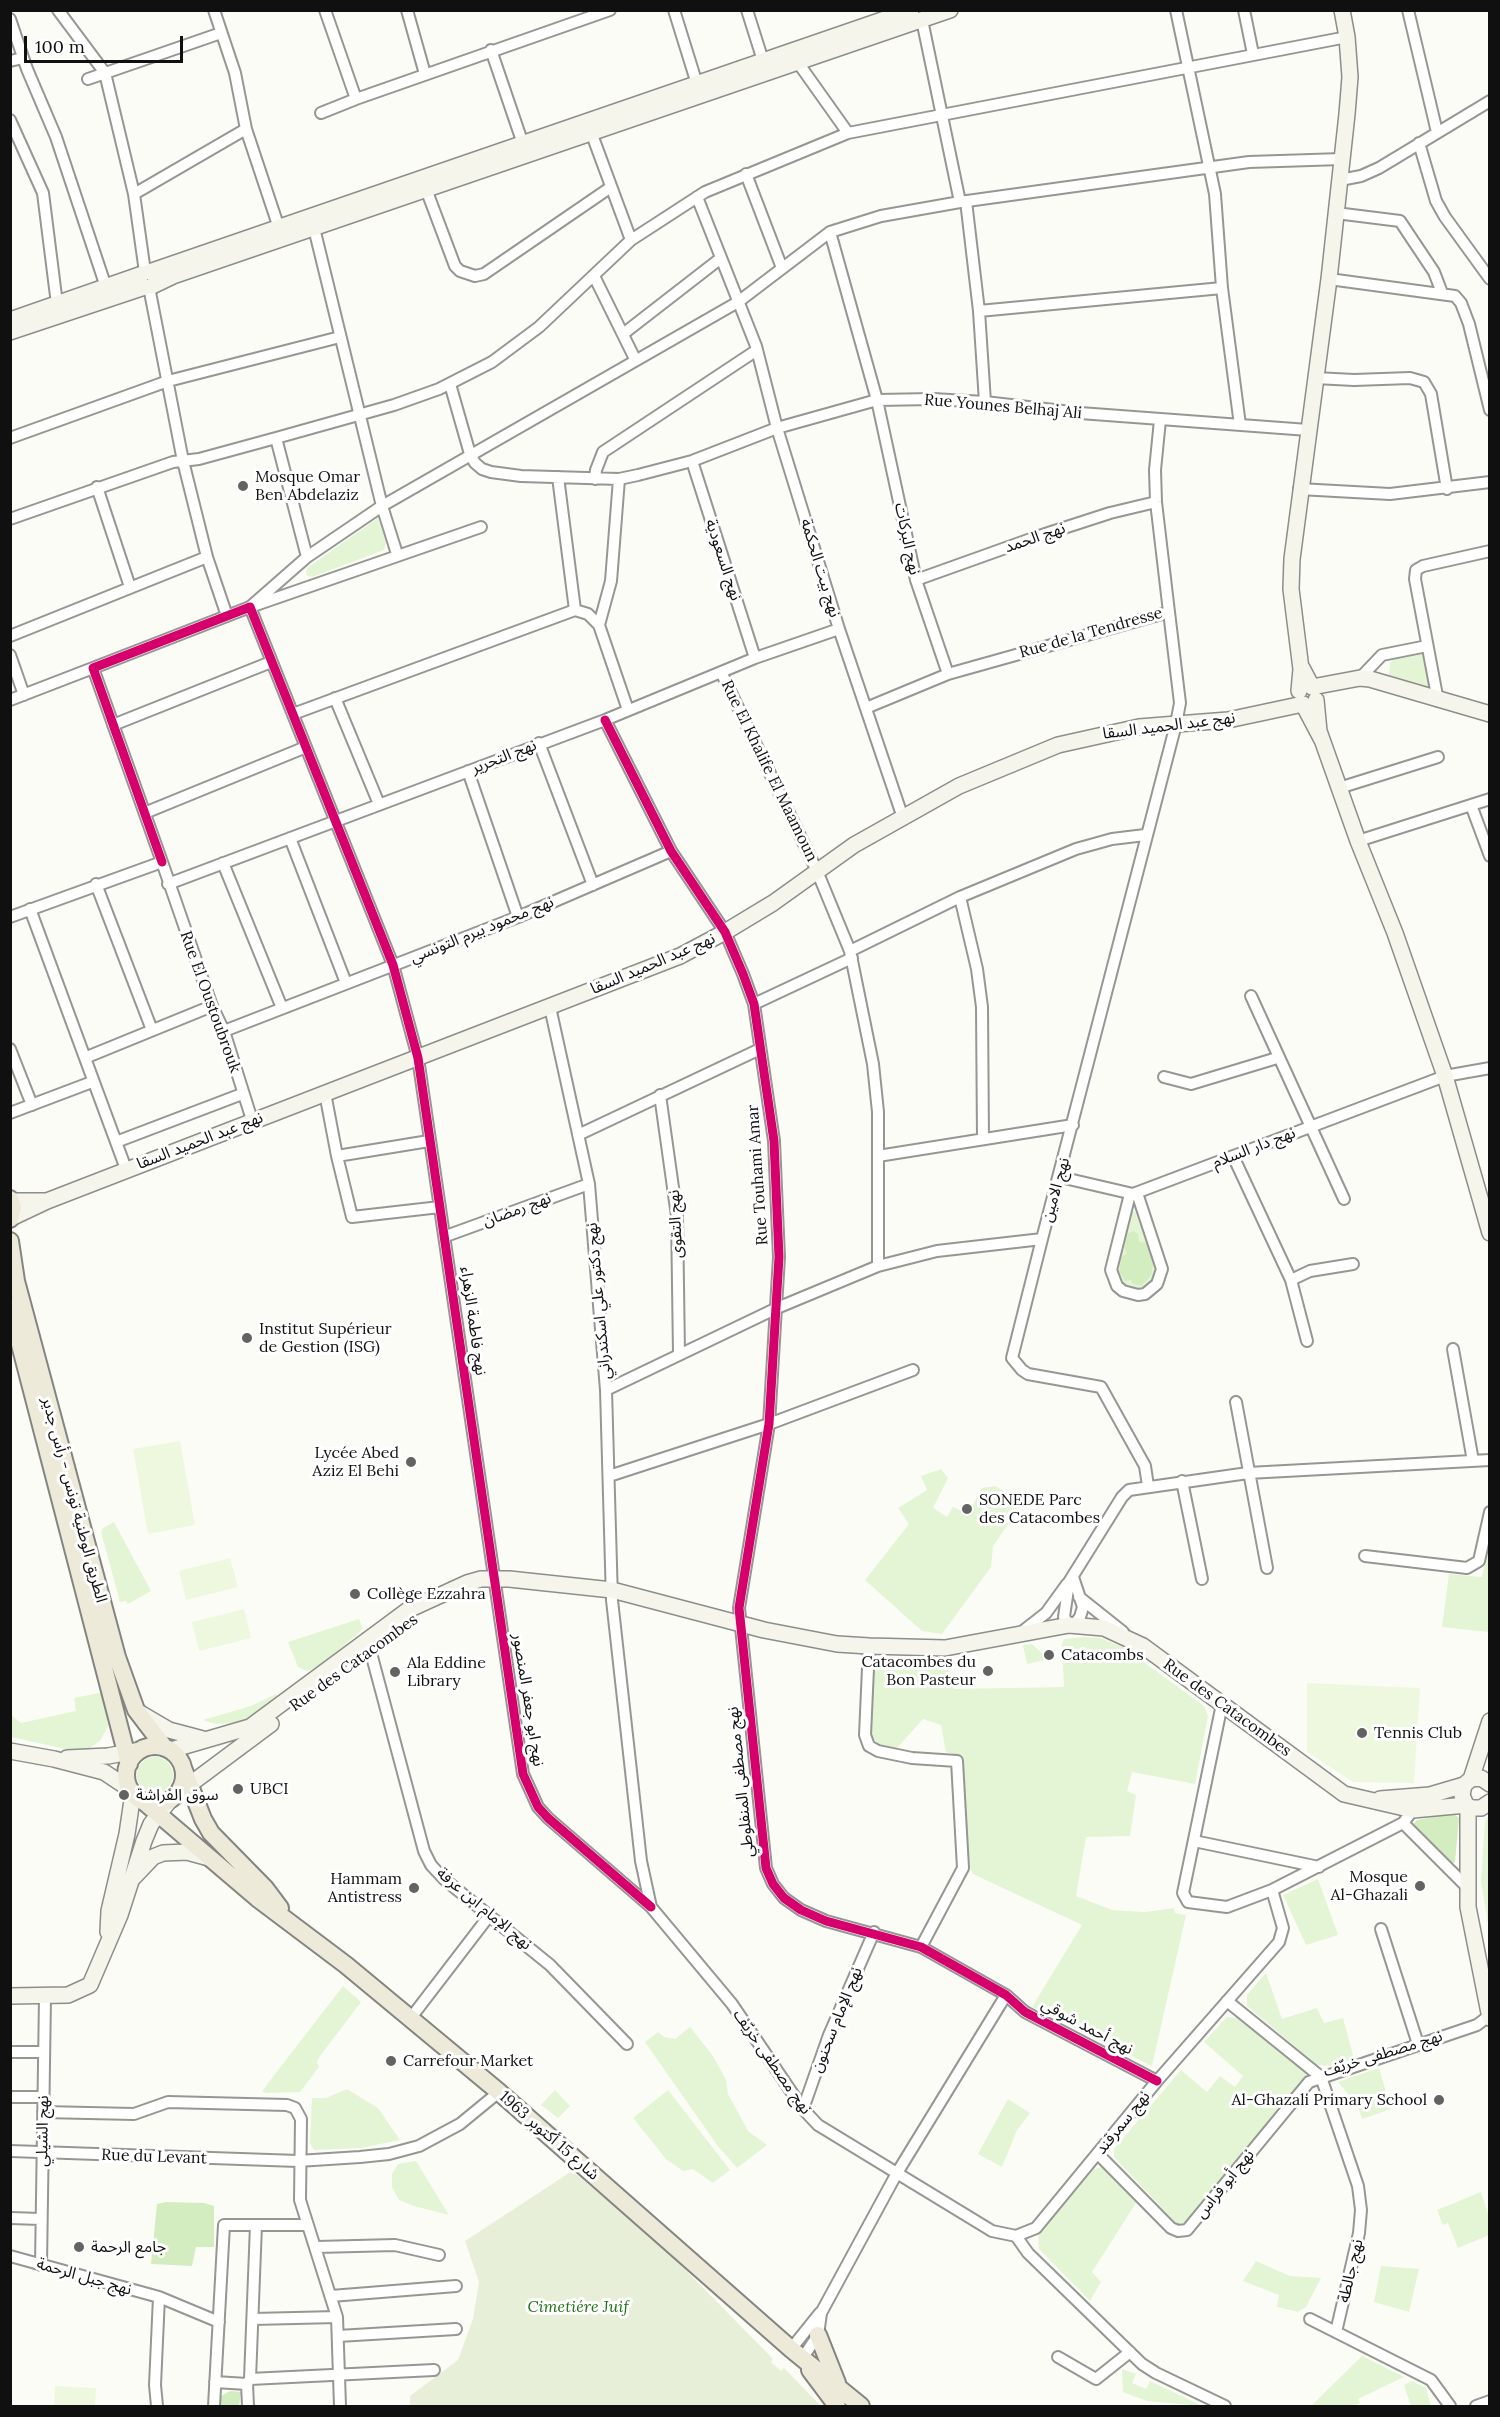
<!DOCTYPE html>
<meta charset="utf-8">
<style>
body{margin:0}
#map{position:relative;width:1500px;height:2417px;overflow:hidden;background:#fcfcf7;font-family:Lora,serif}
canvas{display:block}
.frame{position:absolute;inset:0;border:12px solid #101010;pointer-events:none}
.scale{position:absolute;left:24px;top:36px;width:159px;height:27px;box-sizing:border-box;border:3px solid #101010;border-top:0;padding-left:8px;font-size:18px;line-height:21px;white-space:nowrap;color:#101010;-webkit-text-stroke:4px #fff;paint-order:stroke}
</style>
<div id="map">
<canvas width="1500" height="2417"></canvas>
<div class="frame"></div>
<div class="scale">100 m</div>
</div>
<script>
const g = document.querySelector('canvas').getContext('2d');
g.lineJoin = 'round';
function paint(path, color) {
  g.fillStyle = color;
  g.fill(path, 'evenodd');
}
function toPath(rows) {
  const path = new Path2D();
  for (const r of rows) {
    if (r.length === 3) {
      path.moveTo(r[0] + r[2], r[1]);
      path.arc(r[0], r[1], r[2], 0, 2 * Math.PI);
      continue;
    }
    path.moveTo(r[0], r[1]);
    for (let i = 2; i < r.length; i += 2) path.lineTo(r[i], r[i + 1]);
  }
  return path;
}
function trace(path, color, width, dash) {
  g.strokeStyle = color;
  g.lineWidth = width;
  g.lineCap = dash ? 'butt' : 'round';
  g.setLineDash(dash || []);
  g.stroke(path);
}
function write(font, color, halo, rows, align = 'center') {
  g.font = font + ' Lora,"Noto Sans Arabic",serif';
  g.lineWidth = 6;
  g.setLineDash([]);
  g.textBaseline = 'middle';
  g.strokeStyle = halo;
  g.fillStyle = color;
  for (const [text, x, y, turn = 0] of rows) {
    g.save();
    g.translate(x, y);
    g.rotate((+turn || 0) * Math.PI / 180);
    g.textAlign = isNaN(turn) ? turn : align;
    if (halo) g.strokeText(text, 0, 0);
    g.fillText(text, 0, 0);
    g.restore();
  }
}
paint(toPath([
 [378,518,386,543,384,550,312,577,306,575,307,568],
 [1421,652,1424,654,1430,688,1389,677,1390,664,1394,657],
 [1135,1211,1157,1270,1153,1281,1138,1290,1121,1283,1117,1271,1131,1213],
 [941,1469,948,1478,933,1508,947,1517,953,1507,968,1514,982,1488,995,1486,1021,1500,1016,1508,1018,1510,993,1546,991,1567,942,1634,922,1631,865,1580,909,1524,898,1508,927,1490,921,1476],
 [114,1522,151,1591,128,1604,126,1601,120,1602,101,1532,103,1528],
 [1489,1542,1488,1632,1442,1627,1449,1574,1482,1577],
 [359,1619,363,1629,320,1666,307,1671,298,1667,288,1642],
 [1084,1637,1100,1638,1123,1647,1204,1706,1208,1716,1195,1784,1132,1772,1127,1791,1136,1795,1130,1836,1086,1837,1076,1896,1112,1910,1145,1912,1174,1908,1175,1913,1186,1915,1152,2066,1032,2007,1082,1925,973,1874,969,1865,961,1756,946,1752,941,1725,923,1719,897,1748,879,1745,871,1735,874,1666,885,1659,948,1666,954,1689,1064,1687,1062,1644,1064,1639],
 [1032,1644,1043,1654,1045,1660,1027,1664,1023,1645],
 [104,1692,108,1726,100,1741,88,1749,70,1750,11,1737,10,1714,21,1723,76,1711,74,1698],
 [276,1694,279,1697,265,1710,240,1723,216,1724,203,1720,251,1706],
 [155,1775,18],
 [1489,1816,1489,1930,1481,1881,1485,1821],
 [1318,1879,1338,1935,1306,1945,1283,1895],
 [1266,1973,1282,2019,1317,2008,1324,2023,1343,2018,1354,2059,1336,2066,1317,2065,1247,2006,1247,1995],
 [343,1986,361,2002,320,2056,317,2062,319,2067,300,2092,266,2093,262,2091],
 [1227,2017,1237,2018,1310,2075,1188,2223,1177,2224,1114,2157,1114,2149,1181,2070,1207,2092,1220,2076,1235,2087,1243,2076,1204,2042],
 [690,2027,713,2056,726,2080,728,2094,748,2131,767,2145,737,2168,717,2145,645,2042,658,2032,664,2037,675,2039],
 [1379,2068,1391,2109,1362,2119,1358,2106,1338,2082],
 [347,2089,378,2108,400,2140,361,2148,314,2150,310,2143,312,2098,326,2098],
 [555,2090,570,2106,558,2118,541,2105],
 [668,2090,730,2170,713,2183,693,2169,683,2171,666,2159,633,2118],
 [1008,2099,1030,2113,1017,2130,1002,2167,978,2154],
 [416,2161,449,2215,414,2206,399,2200,392,2187,392,2174,398,2164],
 [1102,2167,1136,2203,1092,2272,1101,2282,1090,2301,1039,2249,1038,2234,1094,2169],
 [1481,2192,1489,2217,1489,2235,1458,2248,1448,2223,1443,2225,1437,2210],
 [1256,2261,1290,2276,1321,2278,1306,2307,1298,2312,1277,2307,1279,2295,1243,2281],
 [1381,2266,1419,2269,1409,2312,1374,2302],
 [1362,2356,1404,2377,1358,2399,1360,2403,1353,2406,1311,2406],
 [1122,2369,1136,2374,1132,2383,1146,2389,1150,2381,1202,2406,1147,2401,1123,2392],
 [1412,2381,1426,2388,1431,2406,1411,2406,1404,2385]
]), '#e3f5d4');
paint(toPath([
 [1133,1231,1138,1234,1139,1242,1146,1243,1154,1261,1151,1276,1141,1286,1133,1284,1131,1280,1125,1281,1119,1271,1122,1256,1127,1254,1124,1246,1127,1234],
 [1453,1813,1459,1818,1455,1862,1452,1863,1413,1824,1417,1820],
 [166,2202,204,2203,214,2206,214,2247,196,2247,192,2266,151,2264,157,2204],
 [230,2391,241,2392,239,2406,221,2405,221,2396]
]), '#d3edc1');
paint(toPath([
 [572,2171,663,2247,773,2359,771,2362,781,2371,784,2368,821,2406,410,2406,410,2396,458,2360,473,2319,479,2282,465,2241]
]), '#e7efd9');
paint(toPath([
 [180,1441,195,1525,148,1534,133,1449],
 [230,1558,238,1587,186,1600,179,1571],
 [244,1609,251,1638,199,1651,192,1622],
 [1307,1683,1420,1688,1414,1783,1353,1782,1307,1752],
 [55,2386,96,2388,95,2406,54,2406]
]), '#eef8df');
const street = toPath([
 [58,10,105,73,134,194,145,272],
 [214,10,235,73,246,129,279,228],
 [407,10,425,74],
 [674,10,697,84],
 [747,10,765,67],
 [1176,10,1215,194,1222,288,1240,425],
 [1244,10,1253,54],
 [1408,10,1437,132],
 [10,19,27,69,56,137,106,287],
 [922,20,960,202],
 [491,50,523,144],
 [794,57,848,133],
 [10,61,23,58],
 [88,79,221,33],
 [356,99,610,10],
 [321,113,356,99,325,10],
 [10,120,43,193,57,304],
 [591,132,631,240],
 [1419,143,1436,201,1445,217,1490,279],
 [746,174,782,268],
 [1340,180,1361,176,1379,168,1490,101],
 [426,189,455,266,460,271,475,276,484,274,611,187],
 [134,194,246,129],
 [697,197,756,346,777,428,839,629,903,818],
 [966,201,979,311,985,402],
 [1336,213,1400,221,1434,272,1442,293],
 [314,228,382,506,397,554],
 [830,232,881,216,960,202,1249,162,1342,159],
 [594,276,635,359],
 [1329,279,1455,296,1461,303,1469,324,1490,410],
 [149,287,183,461,207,557,227,616],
 [979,311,1222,288],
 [623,334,721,258],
 [1315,378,1354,380,1410,378,1424,382,1431,394,1447,489],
 [450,384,470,454,475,463,482,469,491,472,521,476,619,479,638,475,692,461,777,428,877,400,933,399,985,402,1080,413,1308,430],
 [10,438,168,381,340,337],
 [276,438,307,557],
 [692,461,755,658],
 [558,477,575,610],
 [595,479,596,470,603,452,757,350],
 [97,487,130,587],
 [1299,489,1390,494,1490,482],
 [10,519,173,462,199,459,276,438,394,405,439,389,492,362,539,327,631,240,705,192,848,133,1347,37],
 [916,580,1039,536,1110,513,1156,502],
 [256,605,481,527],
 [250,607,307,557,382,506,738,302,830,232,877,400,916,580,948,674],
 [599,625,611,581,619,479],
 [10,636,207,557],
 [10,655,24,695],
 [721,672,817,871,850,951,873,1064,878,1112,878,1266],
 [1360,678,1382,655,1427,646],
 [335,698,379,804],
 [10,700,93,668],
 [1438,701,1415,579,1416,570,1423,566,1490,551],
 [866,708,948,674,1169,612,1156,502,1155,470,1160,420],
 [293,714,575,610,588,614,599,625,628,710],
 [605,720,671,851,725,932,743,974,754,1004,774,1141,779,1257,769,1424,739,1608,766,1868,773,1884,784,1898,801,1910,826,1921,921,1947,1006,1995,1025,2012,1157,2081],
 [113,725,271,662],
 [539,743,593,885],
 [468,771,518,917],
 [1339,788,1438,757],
 [1471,805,1490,856],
 [147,812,306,747],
 [290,838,346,983],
 [1358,841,1490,799],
 [162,862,93,668,250,607,393,965,418,1058,523,1774,538,1807,548,1818,651,1907],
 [223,863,282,1008],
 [96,884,152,1030],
 [168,884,605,720,755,658,839,629],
 [960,897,977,969,982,1007,983,1139],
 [30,909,126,1169],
 [10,917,162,862,212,1006,224,1031,252,1120],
 [850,951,960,897,1076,849,1112,839,1145,835],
 [1251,996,1344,1199],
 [754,1004,852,958],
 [550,1007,589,1184,606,1390,612,1600,641,1861,651,1907,732,2004,803,2109,818,2125,992,2231,1016,2236,1028,2253,1142,2364,1156,2373,1225,2406],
 [224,1031,518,917,671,851],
 [10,1049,32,1105],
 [87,1057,212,1006],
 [1164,1077,1191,1084,1277,1058],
 [325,1093,337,1156,429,1141],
 [660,1095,677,1216,679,1354],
 [10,1113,92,1082],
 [578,1135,760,1049],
 [116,1142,242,1094],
 [337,1156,352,1217,440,1207],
 [878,1156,1073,1125],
 [1233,1156,1291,1280,1310,1271,1353,1264],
 [1060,1177,1133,1194,1445,1076,1490,1068],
 [1130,1194,1111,1270,1117,1286,1123,1291,1138,1295,1145,1294,1157,1284,1162,1269,1137,1193],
 [446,1236,589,1184],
 [1042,1239,1012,1358,1022,1370,1028,1374,1101,1387,1145,1466,1148,1486],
 [1291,1280,1307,1341],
 [1453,1349,1473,1461],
 [606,1390,777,1308,878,1266,937,1251,1042,1239,1176,724,1180,703,1169,612],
 [1236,1402,1267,1568],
 [609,1476,769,1424,913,1370],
 [1182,1481,1202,1579],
 [1365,1556,1467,1568,1479,1561,1490,1512],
 [1073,1577,1083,1607,1080,1617,1074,1625],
 [1079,1597,1123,1632],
 [1069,1625,1064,1617,1069,1582,1122,1497,1129,1490,1248,1473,1490,1460],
 [1023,1631,1046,1613,1067,1584],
 [367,1638,424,1851,431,1865,444,1879,550,1965,627,2044],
 [869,1646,865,1735,869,1746,878,1751,912,1758,957,1761,963,1868,921,1947],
 [1222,1704,1183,1893,1188,1902,1227,1907,1272,1890,1403,1823,1413,1810,1412,1806],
 [1403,1823,1466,1886],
 [1194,1841,1319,1867],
 [1381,1929,1418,2044],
 [1227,2001,1321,2077],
 [410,2019,489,1916],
 [10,2052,44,2052],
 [1321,2077,1358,2186,1361,2210,1359,2233,1336,2332],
 [10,2097,43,2097],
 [803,2109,829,2035,874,1932],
 [43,2112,134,2114,168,2102,287,2105,295,2108,301,2119,300,2200,337,2317,340,2406],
 [10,2151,298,2161,360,2157,389,2154,419,2146,460,2124,499,2092],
 [1098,2154,1171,2228,1178,2231,1187,2230,1309,2082,1477,2025,1490,2015],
 [10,2218,41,2219],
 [1016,2236,1036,2228,1157,2081,1279,1942,1283,1928,1272,1890],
 [317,2247,395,2245,439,2255],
 [10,2256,159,2297,219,2322],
 [41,2265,45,1997],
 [331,2296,456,2286],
 [253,2319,337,2317],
 [1310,2319,1431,2380,1450,2406],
 [338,2336,456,2329],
 [791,2349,820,2313],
 [1058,2357,1096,2379,1130,2352],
 [802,2359,818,2335,821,2313,897,2173,1006,1995],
 [250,2379,434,2370],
 [215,2382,247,2384],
 [157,2406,155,2385,159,2297],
 [214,2406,224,2225,308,2225],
 [248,2406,247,2384,250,2379,256,2225],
 [1476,2406,1490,2401]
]);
const secondary = toPath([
 [149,272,911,10],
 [152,286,173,276,950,10],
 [10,320,142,274],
 [10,332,145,287],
 [1302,668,1312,687,1360,678,1370,679,1490,714],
 [1299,691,1301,669,1291,589,1292,559,1329,279,1347,114,1350,77,1347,37,1342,10],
 [1316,700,1319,731,1358,841,1395,933,1445,1076,1490,1233],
 [47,1201,680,956,725,932,773,903,854,845,959,786,1058,745,1139,727,1228,720,1303,704,1322,740],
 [11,1218,47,1201,12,1201],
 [140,1713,169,1730,203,1739],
 [171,1750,250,1727,408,1610,467,1583,481,1579,509,1579,612,1590,764,1630,837,1644,869,1646,945,1648,1069,1625,1104,1628,1143,1646,1344,1794,1413,1810,1466,1805],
 [10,1751,54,1759,104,1772,131,1790],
 [67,1758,108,1756,141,1750],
 [1471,1779,1490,1721],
 [1490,1784,1481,1778,1471,1779,1464,1785,1462,1795,1466,1805,1472,1808,1481,1808,1490,1802],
 [177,1794,271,1724],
 [1380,1799,1430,1795,1464,1785],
 [1468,1806,1468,1907,1490,2018],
 [133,1878,153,1857,163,1853,187,1852,209,1858],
 [108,1932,109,1911,127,1834,133,1793],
 [10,1996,68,1995,90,1985,120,1915,144,1841,151,1824,170,1800]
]);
const primary = toPath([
 [10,1199,13,1207,10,1219],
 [10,1241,16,1281,117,1657,136,1710,165,1748],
 [10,1306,129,1764],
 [155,1775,29],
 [183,1768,203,1819,211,1833,265,1888,280,1908],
 [143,1801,257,1898,346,1965,499,2092,791,2349,861,2406],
 [818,2335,837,2383],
 [810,2370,837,2406]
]);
trace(street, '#969694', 14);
trace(secondary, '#8d8d8b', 18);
trace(primary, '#848481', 20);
trace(street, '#fffffe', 10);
trace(secondary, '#f6f5eb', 15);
trace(primary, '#eeeada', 16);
trace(toPath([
 [605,720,671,851,725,932,743,974,754,1004,774,1141,779,1257,769,1424,739,1608,766,1868,773,1884,784,1898,801,1910,826,1921,921,1947,1006,1995,1025,2012,1157,2081],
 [162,862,93,668,250,607,393,965,418,1058,523,1774,538,1807,548,1818,651,1907]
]), '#d6006c', 9);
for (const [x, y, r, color] of [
 [243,486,6,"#636361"],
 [247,1338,6,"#636361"],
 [411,1462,6,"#636361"],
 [967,1509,6,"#636361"],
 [355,1594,6,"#636361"],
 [1049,1655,6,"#636361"],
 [988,1671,6,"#636361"],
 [395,1672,6,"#636361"],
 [1362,1733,6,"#636361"],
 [238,1789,6,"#636361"],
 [124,1795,6,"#636361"],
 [1420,1886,6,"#636361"],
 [414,1888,6,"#636361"],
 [391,2061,6,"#636361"],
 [1439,2100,6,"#636361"],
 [79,2247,6,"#636361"]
]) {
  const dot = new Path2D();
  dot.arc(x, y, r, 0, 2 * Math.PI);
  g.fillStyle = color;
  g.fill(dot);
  trace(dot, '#fff', 2);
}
write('16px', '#101010', '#fff', [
 ["Rue Younes Belhaj Ali",1003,407,5],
 ["نهج الحمد",1035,538,-19],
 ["نهج البركات",907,539,78],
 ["نهج السعودية",723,560,72],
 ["نهج بيت الحكمة",820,568,73],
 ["Rue de la Tendresse",1091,633,-16],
 ["نهج عبد الحميد السقا",1169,726,-7],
 ["نهج التحرير",504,757,-21],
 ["Rue El Khalife El Maamoun",769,771,64],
 ["نهج محمود بيرم التونسي",482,930,-22],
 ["نهج عبد الحميد السقا",653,964,-23],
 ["Rue El Oustoubrouk",210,1002,70],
 ["نهج عبد الحميد السقا",200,1141,-21],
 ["نهج دار السلام",1254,1148,-21],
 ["Rue Touhami Amar",758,1175,-94],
 ["نهج الامين",1056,1190,-74],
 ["نهج رمضان",517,1210,-20],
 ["نهج التقوى",676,1224,-93],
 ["نهج دكتور علي اسكندراني",599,1301,-95],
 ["نهج فاطمة الزهراء",473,1321,82],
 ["الطريق الوطنية تونس - رأس جدير",74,1500,75],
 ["Rue des Catacombes",354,1663,-36],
 ["نهج ابو جعفر المنصور",528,1700,81],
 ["Rue des Catacombes",1227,1708,36],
 ["نهج مصطفى المنفلوطي",741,1782,-96],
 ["نهج الإمام ابن عرفة",484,1909,40],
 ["نهج الإمام سحنون",837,2020,-68],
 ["نهج أحمد شوقي",1087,2027,28],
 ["نهج مصطفى خريّف",1383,2054,-17],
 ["نهج مصطفى خريّف",772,2062,55],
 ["نهج سمرقند",1123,2123,-51],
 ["نهج الشيلي",43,2131,-89],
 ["شارع 15 أكتوبر 1963",549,2136,41],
 ["Rue du Levant",154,2157,2],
 ["نهج أبو فراس",1225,2184,-51],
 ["نهج جالطة",1351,2271,-77],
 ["نهج جبل الرحمة",84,2277,16]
]);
write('16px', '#101010', '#fff', [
 ["Mosque Omar",255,477],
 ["Ben Abdelaziz",255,495],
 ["Institut Supérieur",259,1329],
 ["de Gestion (ISG)",259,1347],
 ["Lycée Abed",399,1453,"right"],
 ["Aziz El Behi",399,1471,"right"],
 ["SONEDE Parc",979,1500],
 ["des Catacombes",979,1518],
 ["Collège Ezzahra",367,1594],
 ["Catacombs",1061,1655],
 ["Catacombes du",976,1662,"right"],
 ["Bon Pasteur",976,1680,"right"],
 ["Ala Eddine",407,1663],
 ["Library",407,1681],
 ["Tennis Club",1374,1733],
 ["UBCI",250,1789],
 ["سوق الفراشة",136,1795],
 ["Mosque",1408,1877,"right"],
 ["Al-Ghazali",1408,1895,"right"],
 ["Hammam",402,1879,"right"],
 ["Antistress",402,1897,"right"],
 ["Carrefour Market",403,2061],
 ["Al-Ghazali Primary School",1427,2100,"right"],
 ["جامع الرحمة",91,2247]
], 'left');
write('italic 16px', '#227118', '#fff', [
 ["Cimetiére Juif",578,2307]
]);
</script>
